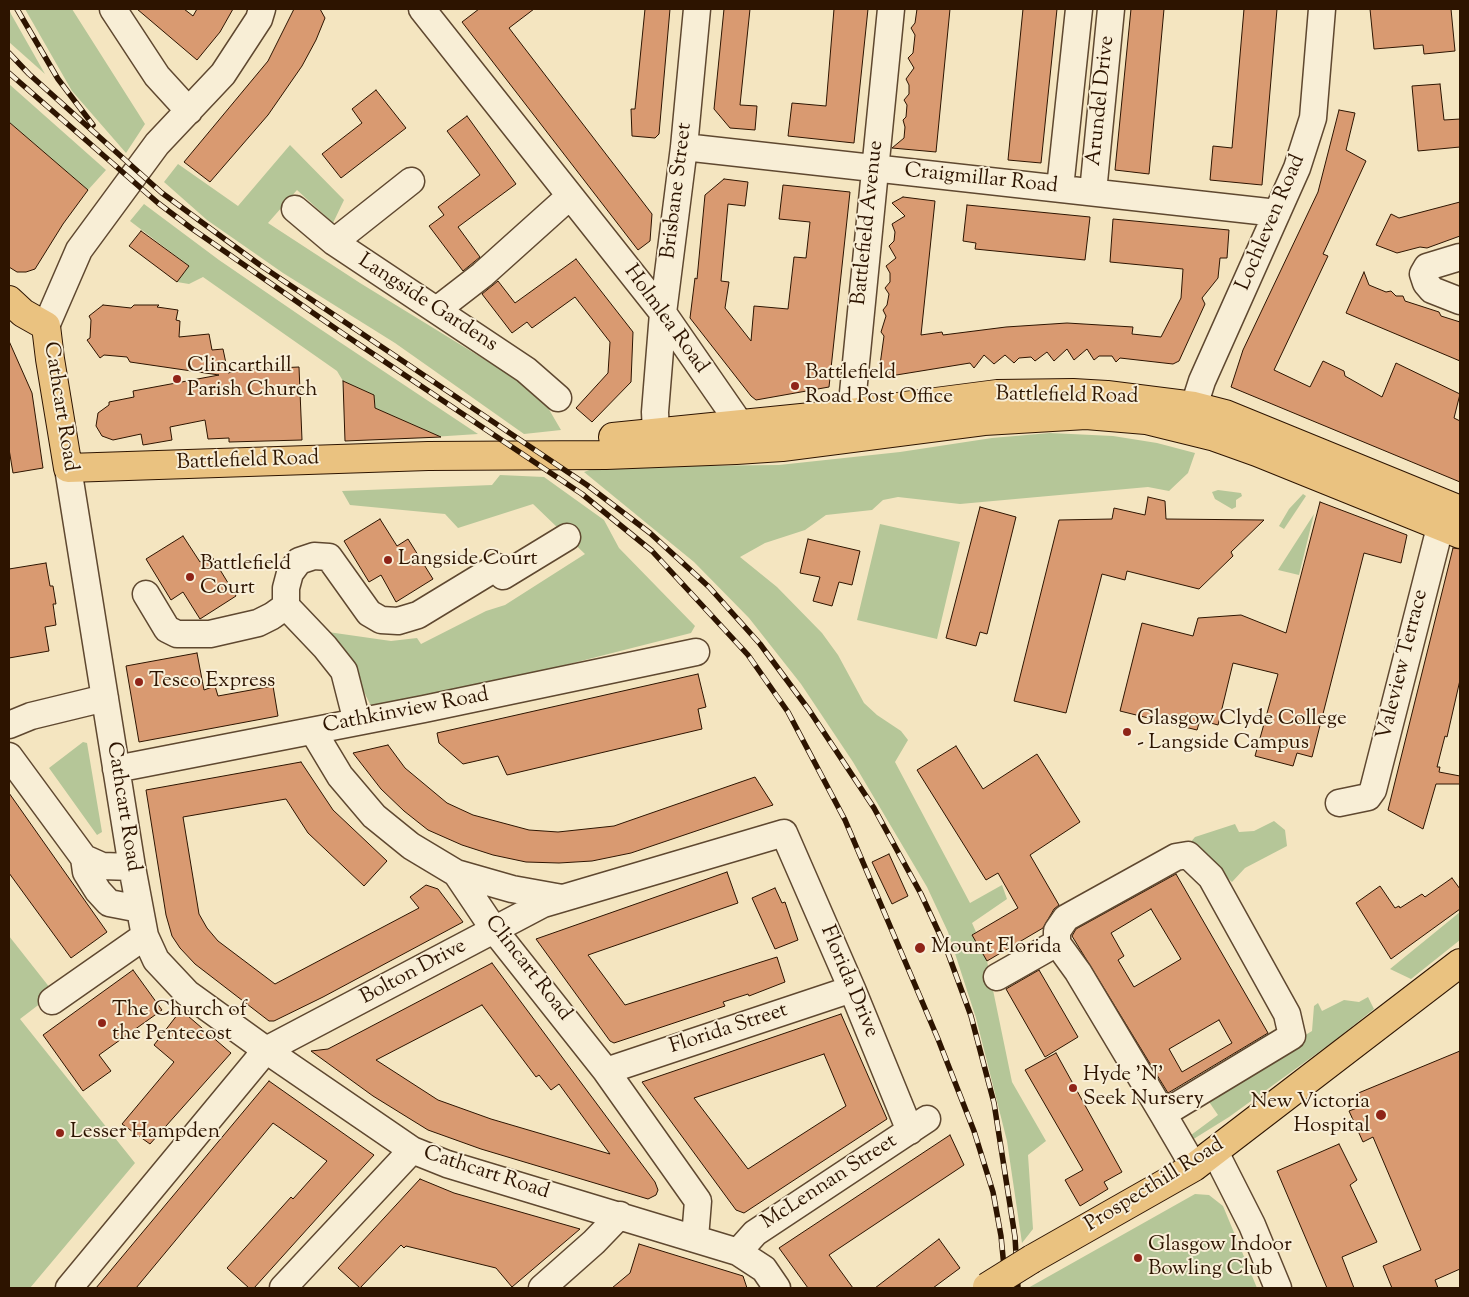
<!DOCTYPE html>
<style>
body{margin:0}
#map{position:relative;width:1469px;height:1297px;overflow:hidden;background:#f4e5c0;font-family:"Sorts Mill Goudy",serif}
canvas{display:block}
.frame{position:absolute;inset:0;border:10px solid #2d1400;pointer-events:none}
</style>
<div id="map">
<canvas width="1469" height="1297"></canvas>
<div class="frame"></div>
</div>
<script>
const g = document.querySelector('canvas').getContext('2d');
g.lineJoin = 'round';
function paint(path, color) {
  g.fillStyle = color;
  g.fill(path, 'evenodd');
}
function toPath(rows) {
  const path = new Path2D();
  for (const r of rows) {
    path.moveTo(r[0], r[1]);
    for (let i = 2; i < r.length; i += 2) path.lineTo(r[i], r[i + 1]);
  }
  return path;
}
function trace(path, color, width, dash) {
  g.strokeStyle = color;
  g.lineWidth = width;
  g.lineCap = dash ? 'butt' : 'round';
  g.setLineDash(dash || []);
  g.stroke(path);
}
function write(font, color, halo, rows, align = 'center') {
  g.font = font + ' "Sorts Mill Goudy",serif';
  g.lineWidth = 4;
  g.setLineDash([]);
  g.textBaseline = 'middle';
  g.strokeStyle = halo;
  g.fillStyle = color;
  for (const [text, x, y, turn = 0] of rows) {
    g.save();
    g.translate(x, y);
    g.rotate((+turn || 0) * Math.PI / 180);
    g.textAlign = isNaN(turn) ? turn : align;
    if (halo) g.strokeText(text, 0, 0);
    g.fillText(text, 0, 0);
    g.restore();
  }
}
paint(toPath([
 [9,9,11,14,45,74,9,42],
 [25,9,72,9,145,124,126,153,72,91],
 [9,84,106,170,88,190,9,122],
 [290,145,344,200,333,223,297,190,268,223,360,283,518,380,547,406,561,430,524,434,395,343,283,273,207,220,164,182,178,164,238,206],
 [144,204,219,260,311,323,478,434,432,437,432,433,375,408,374,395,343,381,337,371,203,277,189,284,177,282,189,266,130,221],
 [1050,433,1113,436,1157,443,1195,453,1188,473,1169,491,1148,487,960,504,898,497,883,500,872,510,826,515,805,530,765,543,740,557,777,587,822,633,838,655,864,703,877,715,901,731,908,740,895,762,970,903,1002,885,1007,899,972,923,976,932,972,935,987,961,1012,1082,1046,1141,1028,1155,1033,1229,1022,1243,1007,1141,976,1018,948,932,927,887,853,762,801,684,749,618,694,562,584,472,598,467,779,465,900,452,992,438],
 [500,475,544,477,604,520,619,548,695,626,691,633,388,710,371,706,348,660,328,632,391,641,417,638,421,644,486,611,505,605,585,554,533,504,458,528,445,514,350,505,342,491,492,485],
 [1218,490,1241,493,1242,496,1236,500,1236,507,1232,509,1215,499,1212,492],
 [1303,494,1306,496,1284,529,1279,526,1289,509],
 [1314,514,1299,575,1278,570],
 [880,524,960,542,937,639,857,620],
 [83,742,87,743,102,832,97,835,49,768],
 [1274,821,1285,830,1287,846,1245,868,1232,882,1189,844,1195,837,1235,824,1239,832,1254,831],
 [1460,912,1460,940,1411,979,1390,969],
 [9,936,54,993,20,1019,135,1163,30,1288,9,1288],
 [1368,997,1374,1009,1334,1041,1229,1117,1192,1140,1191,1135,1218,1115,1205,1096,1312,1031,1314,1006,1318,1003,1322,1011,1344,1000,1359,1002],
 [1195,1194,1209,1195,1223,1206,1257,1288,1028,1288]
]), '#b5c698');
const building = toPath([
 [137,9,184,9,193,16,197,9,233,9,220,32,197,60,137,9],
 [294,9,320,9,325,18,316,40,302,66,268,115,210,182,184,162,268,61,294,9],
 [479,9,534,9,509,28,652,214,650,241,638,250,462,22,479,9],
 [645,9,670,9,659,134,655,138,632,136,631,109,635,109,645,9],
 [724,9,750,9,740,105,757,106,755,130,730,128,714,109,724,9],
 [834,9,868,9,854,143,788,136,792,103,826,106,834,9],
 [917,9,950,9,936,152,892,148,904,138,905,127,903,120,906,117,907,105,904,100,909,94,909,85,906,79,914,68,908,58,913,53,915,35,911,28,915,23,917,9],
 [1023,9,1057,9,1041,163,1008,160,1023,9],
 [1131,9,1164,9,1149,174,1115,170,1131,9],
 [1244,9,1277,9,1262,185,1210,180,1213,146,1232,148,1244,9],
 [1370,9,1451,9,1455,51,1424,54,1423,45,1374,49,1370,9],
 [1440,84,1444,120,1460,119,1460,147,1418,151,1412,86,1440,84],
 [376,90,406,128,341,178,322,154,362,123,352,109,376,90],
 [1339,110,1355,113,1346,150,1366,161,1323,254,1328,256,1274,370,1310,387,1323,361,1344,371,1345,376,1382,397,1396,363,1460,394,1454,418,1460,421,1460,482,1231,387,1243,350,1318,192,1339,110],
 [467,116,516,184,458,227,480,257,463,271,429,226,444,215,438,207,480,175,447,131,467,116],
 [9,122,88,190,63,224,35,269,26,272,17,272,9,267,9,122],
 [724,179,748,182,745,206,728,204,721,281,729,282,725,308,751,341,754,306,788,309,794,257,806,258,810,222,779,219,783,185,850,192,829,387,756,400,751,396,690,318,695,278,697,279,705,195,724,179],
 [903,197,935,201,921,335,942,332,943,335,1006,327,1067,323,1133,327,1132,334,1161,337,1181,298,1183,269,1110,262,1113,219,1229,230,1227,258,1220,258,1218,278,1202,298,1205,304,1179,361,1173,364,1120,358,1116,362,1112,356,1099,356,1094,360,1087,349,1074,360,1067,349,1054,361,1047,352,1035,361,1031,357,1019,358,1014,363,1005,355,994,364,984,355,974,368,970,363,884,377,879,372,884,336,881,332,886,316,883,310,887,305,889,294,885,288,890,282,890,273,886,266,896,258,889,246,894,241,895,232,892,224,905,216,892,203,903,197],
 [1460,202,1460,236,1427,248,1420,247,1397,253,1376,245,1391,214,1399,218,1460,202],
 [967,205,1090,217,1085,260,975,249,976,243,963,241,967,205],
 [141,231,189,266,177,282,129,246,141,231],
 [576,259,633,332,631,382,592,422,576,408,608,373,610,342,575,297,532,328,527,322,512,333,482,294,498,281,515,303,576,259],
 [1364,272,1369,285,1386,292,1391,291,1396,296,1403,296,1405,301,1439,312,1441,316,1460,322,1460,361,1346,313,1364,272],
 [103,305,131,308,134,305,159,305,157,307,178,310,176,320,180,321,179,337,209,334,212,350,223,349,228,373,232,372,232,370,299,367,302,440,229,442,229,438,208,439,205,420,170,427,172,440,143,445,141,434,113,440,102,436,96,426,98,413,109,405,109,402,134,397,133,391,219,375,130,362,127,357,104,355,100,358,87,340,90,338,91,320,89,316,103,305],
 [9,341,32,393,43,468,13,473,9,449,9,341],
 [343,381,374,395,375,408,441,437,345,441,343,381],
 [1148,497,1165,501,1166,519,1264,520,1231,552,1233,556,1199,589,1127,571,1125,580,1102,574,1066,713,1014,701,1059,520,1112,519,1114,508,1145,515,1148,497],
 [1320,502,1407,535,1401,563,1364,553,1312,757,1297,753,1293,766,1255,756,1278,674,1233,663,1218,725,1200,720,1197,730,1120,711,1142,623,1193,636,1198,618,1241,615,1286,633,1320,502],
 [980,507,1016,517,987,634,980,632,976,646,946,638,980,507],
 [380,519,397,546,408,539,433,579,396,602,381,575,369,582,344,541,380,519],
 [183,536,200,562,211,555,236,596,200,619,183,592,171,600,146,559,183,536],
 [808,539,860,551,852,585,839,582,832,606,813,601,820,577,800,573,808,539],
 [1453,548,1460,549,1460,680,1447,737,1445,736,1437,767,1440,767,1439,772,1460,776,1460,784,1436,784,1423,829,1388,810,1453,548],
 [46,563,50,586,53,586,56,604,53,604,56,625,45,627,49,651,9,658,9,569,46,563],
 [197,653,204,690,215,686,218,696,273,686,278,716,139,742,126,666,197,653],
 [698,674,706,707,698,709,702,729,507,775,498,756,463,764,439,743,437,733,698,674],
 [388,745,405,768,447,803,473,815,529,830,558,832,614,826,755,777,773,805,631,853,592,861,559,863,526,862,493,855,462,845,428,830,404,811,381,789,353,753,388,745],
 [956,746,983,789,1037,754,1080,822,1030,855,1059,905,1054,909,1043,928,987,961,972,935,1018,908,998,873,986,880,917,770,956,746],
 [301,762,333,810,387,861,364,886,308,833,286,799,183,817,199,914,207,928,218,941,275,984,419,908,410,897,426,885,438,889,463,922,323,997,274,1021,269,1021,195,964,180,948,172,936,166,915,146,790,301,762],
 [9,793,107,932,71,958,9,873,9,793],
 [889,854,908,896,892,904,872,862,889,854],
 [727,872,738,903,588,955,625,1005,777,957,785,982,749,996,748,994,723,1002,725,1006,614,1043,610,1041,536,939,727,872],
 [1176,874,1268,1033,1168,1093,1072,936,1076,929,1176,874],
 [1151,909,1181,959,1134,987,1118,960,1124,956,1111,933,1151,909],
 [1219,1020,1232,1043,1182,1072,1169,1049,1219,1020],
 [1452,878,1460,889,1460,909,1391,959,1356,903,1380,886,1395,908,1399,906,1400,908,1422,894,1425,897,1452,878],
 [775,888,782,903,785,902,798,940,775,949,752,898,775,888],
 [492,963,655,1182,658,1190,656,1195,648,1199,481,1149,428,1130,373,1096,311,1051,328,1049,492,963],
 [482,1005,536,1077,539,1075,551,1090,559,1084,610,1154,491,1119,438,1100,376,1060,482,1005],
 [133,970,162,1010,99,1055,111,1071,83,1091,43,1035,133,970],
 [1039,970,1078,1037,1045,1057,1006,989,1039,970],
 [181,1010,231,1053,150,1144,122,1124,174,1062,154,1045,181,1010],
 [841,1014,887,1119,744,1213,736,1210,642,1082,841,1014],
 [824,1054,846,1106,748,1169,694,1098,824,1054],
 [1460,1051,1460,1269,1435,1280,1438,1288,1392,1288,1383,1266,1421,1250,1373,1137,1363,1142,1349,1111,1362,1106,1356,1094,1460,1051],
 [1056,1053,1122,1172,1104,1182,1108,1189,1080,1206,1065,1180,1083,1170,1025,1070,1056,1053],
 [269,1081,374,1155,254,1288,249,1288,227,1268,291,1197,293,1199,327,1161,273,1123,136,1288,96,1288,269,1081],
 [950,1135,964,1165,829,1255,853,1288,808,1288,779,1248,950,1135],
 [1339,1144,1357,1180,1350,1185,1377,1242,1342,1257,1354,1288,1327,1288,1277,1171,1339,1144],
 [420,1179,454,1193,580,1229,512,1287,496,1268,406,1246,404,1248,401,1245,360,1288,338,1268,420,1179],
 [939,1239,960,1268,933,1288,875,1288,939,1239],
 [639,1244,743,1276,747,1288,612,1288,630,1273,639,1244]
]);
paint(building, '#d99a71');
trace(building, '#2d1400', 1);
const minor = toPath([
 [113,9,157,76,189,111],
 [422,9,663,313,735,417,737,424],
 [684,147,1277,213],
 [1060,188,1079,9],
 [1093,192,1111,9],
 [295,209,334,242,526,370,558,398],
 [334,242,411,181],
 [1460,257,1427,267,1423,274,1426,283,1432,290,1460,301],
 [438,309,482,275,570,196],
 [46,326,79,250,157,144,223,74,259,19,262,9],
 [1194,406,1202,381,1297,168,1313,118,1322,9],
 [851,413,891,9],
 [656,433,655,412,663,313,684,147,697,9],
 [68,468,132,867,145,936,156,960,187,993,266,1050,412,1150,447,1164,738,1252,764,1269,777,1288],
 [146,594,167,629,177,634,210,634,258,623,272,616,286,606,286,588,290,573,299,561,314,556,329,557,369,613,381,620,398,621,418,615,497,567,503,576,567,537],
 [286,606,325,647,344,671,357,722],
 [9,725,31,716,105,698],
 [313,731,340,776,374,816,411,846,456,873,495,931,606,1071,698,1201,695,1238],
 [9,756,84,858,102,866,132,867],
 [116,769,424,709,696,652],
 [1339,803,1368,797,1373,790,1446,504],
 [84,858,86,872,98,891,109,903,140,909],
 [456,873,512,889,562,898],
 [997,977,1057,943],
 [52,1001,145,936],
 [606,1071,852,989],
 [1163,1114,1292,1036,1287,1014,1211,877,1188,855,1176,857,1066,918,1057,931,1057,943,1078,972,1163,1114,1194,1167],
 [1215,1152,1252,1225,1278,1288],
 [738,1252,755,1233,927,1119],
 [69,1288,266,1050,543,904,784,833,852,989,910,1131],
 [283,1288,412,1150],
 [542,1288,594,1242,620,1215]
]);
const major = toPath([
 [9,300,23,313,46,326,50,359,68,468,428,456,606,455,736,450,782,447,984,421,1086,415,1146,420,1215,437,1257,452,1460,534],
 [613,437,851,413,997,394,1073,393,1107,395,1194,406,1225,414,1460,510],
 [1032,1259,1194,1167,1460,963]
]);
trace(minor, '#5f4830', 29);
trace(major, '#2d1400', 30);
trace(minor, '#f8eed6', 26);
trace(major, '#eac280', 28);
const rail = toPath([
 [17,9,58,79,93,125],
 [9,53,29,74,162,193,260,265,587,485,650,533,709,587,760,644,809,710,874,808,921,894,946,948,971,1016,994,1103,1015,1237,1018,1288],
 [9,73,158,203,191,228,342,333,582,494,652,551,748,655,788,712,845,820,938,1039,974,1131,993,1192,1001,1236,1006,1288]
]);
trace(rail, '#2d1400', 5.5);
trace(rail, '#f8eed6', 4, [11]);
const majorBridge = toPath([
 [987,1287,1032,1259]
]);
trace(majorBridge, '#2d1400', 30, []);
trace(majorBridge, '#eac280', 28);
for (const [x, y, r, color] of [
 [177,379,5,"#8f2418"],
 [795,386,5,"#8f2418"],
 [388,560,5,"#8f2418"],
 [190,577,5,"#8f2418"],
 [139,682,5,"#8f2418"],
 [1127,732,5,"#8f2418"],
 [920,948,6,"#8f2418"],
 [102,1023,5,"#8f2418"],
 [1073,1088,5,"#8f2418"],
 [1381,1115,6,"#8f2418"],
 [60,1133,5,"#8f2418"],
 [1138,1258,5,"#8f2418"]
]) {
  const dot = new Path2D();
  dot.arc(x, y, r, 0, 2 * Math.PI);
  g.fillStyle = color;
  g.fill(dot);
  trace(dot, '#f8eed6', 2);
}
write('21px', '#2d1400', '#f8eed6', [
 ["Arundel Drive",1102,101,-84],
 ["Craigmillar Road",981,180,6],
 ["Brisbane Street",678,191,-83],
 ["Battlefield Avenue",869,223,-84],
 ["Lochleven Road",1272,223,-67],
 ["Langside Gardens",427,304,33],
 ["Holmlea Road",665,320,54],
 ["Battlefield Road",1067,397,1],
 ["Cathcart Road",59,407,81],
 ["Battlefield Road",248,462,-2],
 ["Valeview Terrace",1404,665,-76],
 ["Cathkinview Road",406,712,-11],
 ["Cathcart Road",122,807,81],
 ["Clincart Road",527,969,52],
 ["Bolton Drive",414,973,-28],
 ["Florida Drive",848,982,67],
 ["Florida Street",729,1030,-18],
 ["Cathcart Road",486,1174,18],
 ["McLennan Street",830,1183,-33],
 ["Prospecthill Road",1155,1186,-32]
]);
write('21px', '#2d1400', '#f8eed6', [
 ["Clincarthill",187,367],
 ["Parish Church",187,391],
 ["Battlefield",805,374],
 ["Road Post Office",805,398],
 ["Langside Court",398,560],
 ["Battlefield",200,565],
 ["Court",200,589],
 ["Tesco Express",149,682],
 ["Glasgow Clyde College",1137,720],
 ["- Langside Campus",1137,744],
 ["Mount Florida",931,948],
 ["The Church of",112,1011],
 ["the Pentecost",112,1035],
 ["Hyde 'N'",1083,1076],
 ["Seek Nursery",1083,1100],
 ["New Victoria",1370,1103,"right"],
 ["Hospital",1370,1127,"right"],
 ["Lesser Hampden",70,1133],
 ["Glasgow Indoor",1148,1246],
 ["Bowling Club",1148,1270]
], 'left');
</script>
